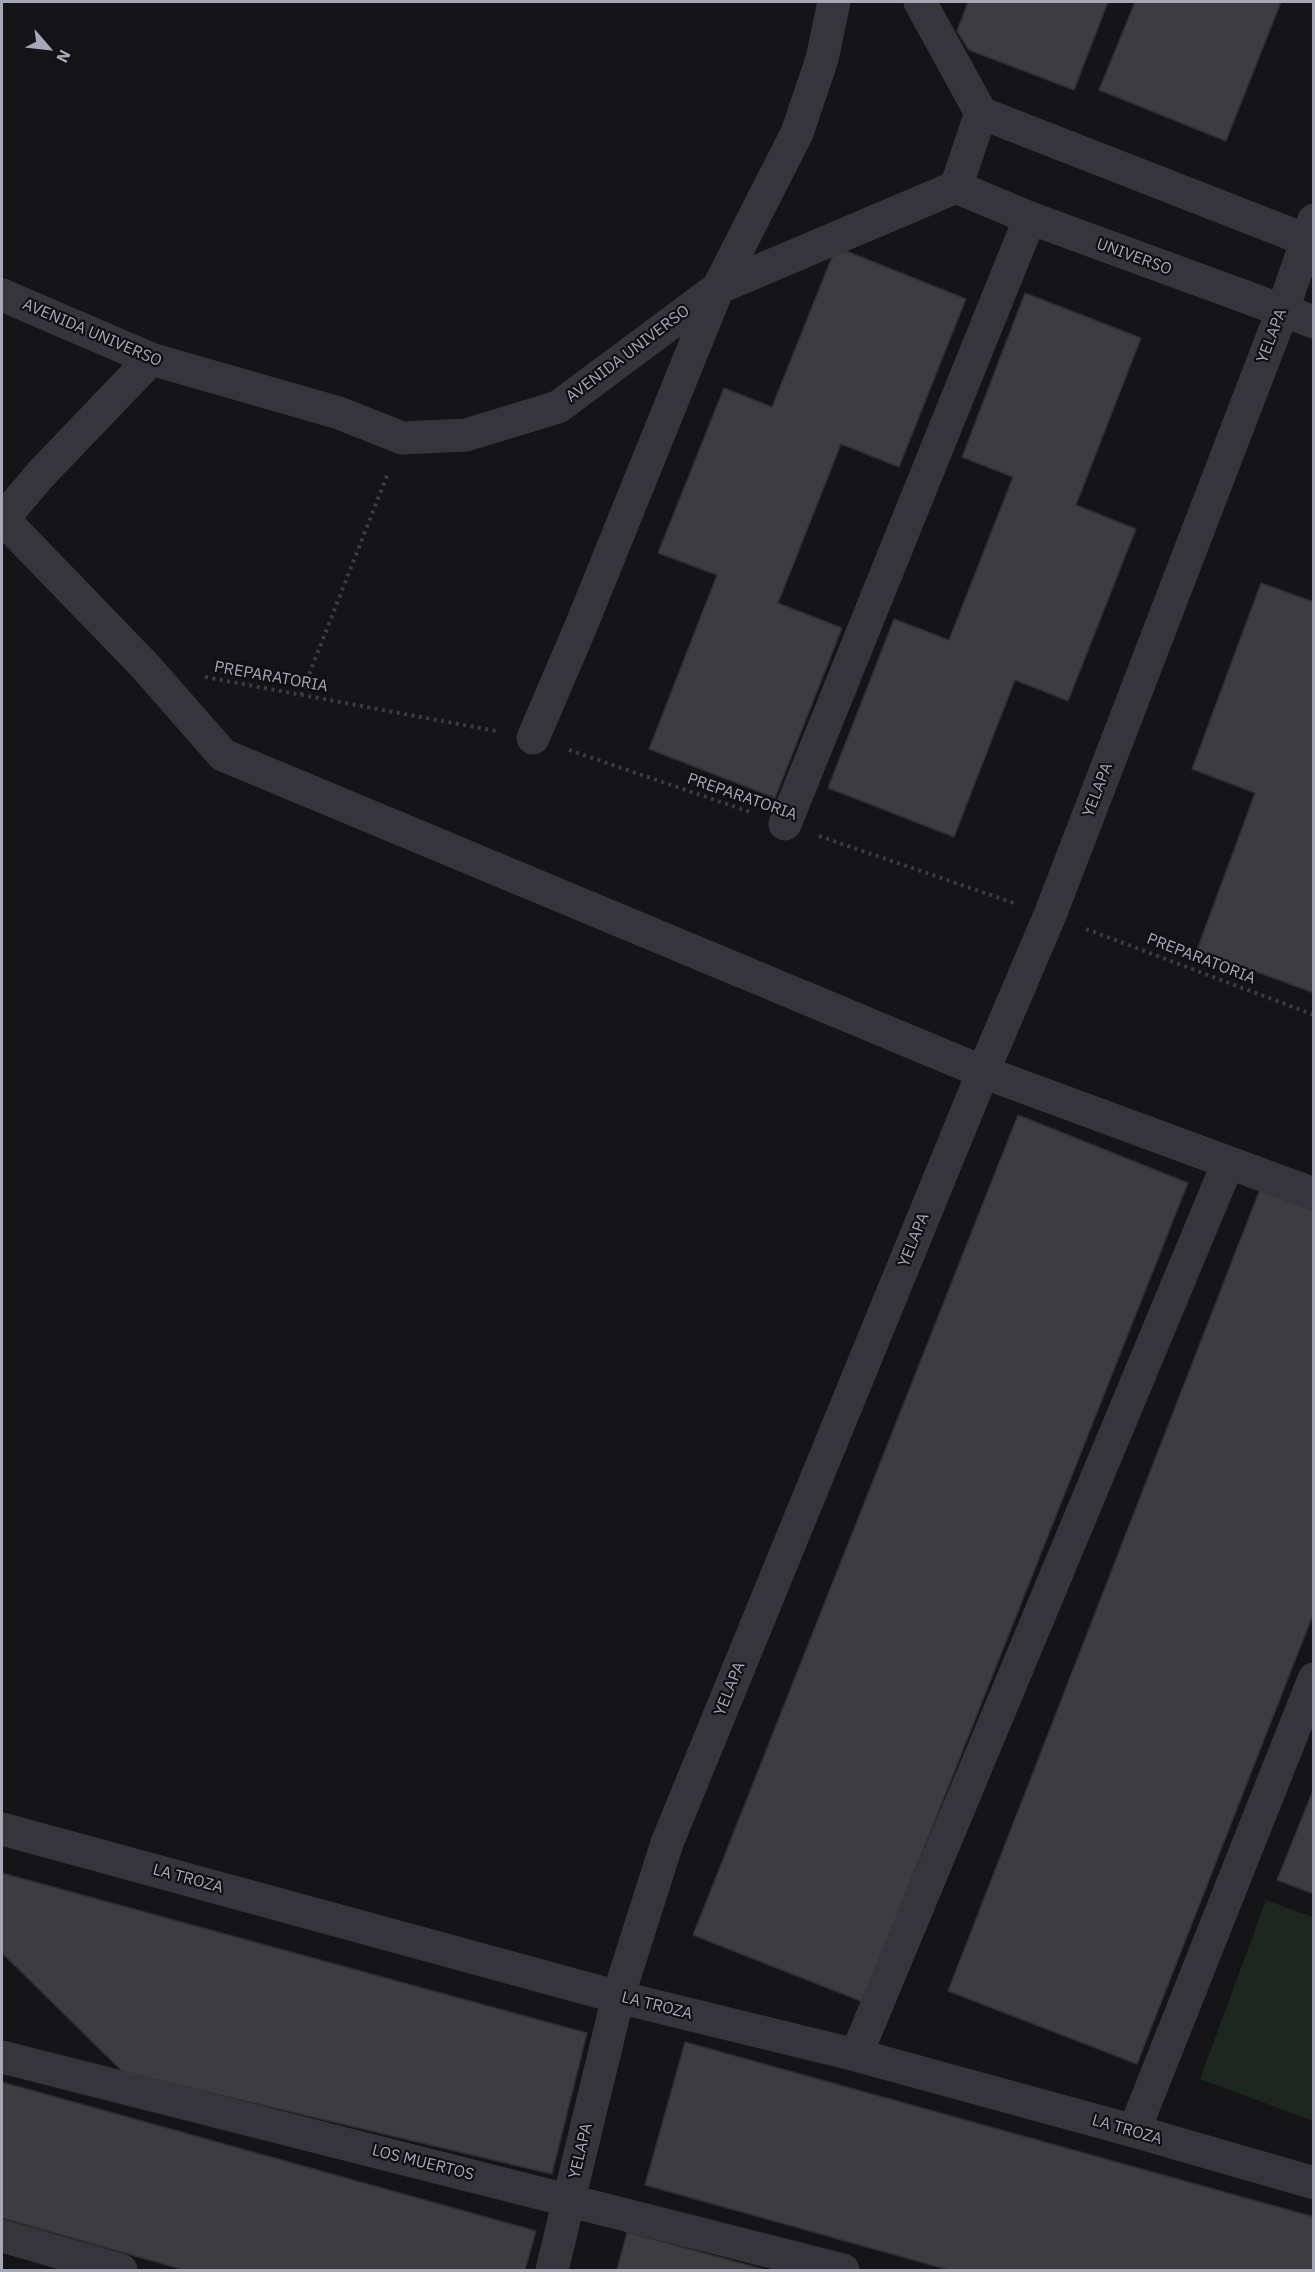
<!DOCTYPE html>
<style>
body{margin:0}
#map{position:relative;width:1315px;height:2272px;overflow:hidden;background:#151416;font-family:"IBM Plex Sans",sans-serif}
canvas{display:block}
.frame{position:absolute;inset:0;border:3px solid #a6a8b7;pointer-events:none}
.north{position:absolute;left:18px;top:18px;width:60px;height:60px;-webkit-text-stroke:4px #100f11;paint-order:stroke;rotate:118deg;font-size:16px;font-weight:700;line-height:24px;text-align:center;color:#a6a8b7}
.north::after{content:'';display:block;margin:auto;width:21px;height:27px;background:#a6a8b7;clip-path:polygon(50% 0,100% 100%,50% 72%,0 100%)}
</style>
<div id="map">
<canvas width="1315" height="2272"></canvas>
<div class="frame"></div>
<div class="north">N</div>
</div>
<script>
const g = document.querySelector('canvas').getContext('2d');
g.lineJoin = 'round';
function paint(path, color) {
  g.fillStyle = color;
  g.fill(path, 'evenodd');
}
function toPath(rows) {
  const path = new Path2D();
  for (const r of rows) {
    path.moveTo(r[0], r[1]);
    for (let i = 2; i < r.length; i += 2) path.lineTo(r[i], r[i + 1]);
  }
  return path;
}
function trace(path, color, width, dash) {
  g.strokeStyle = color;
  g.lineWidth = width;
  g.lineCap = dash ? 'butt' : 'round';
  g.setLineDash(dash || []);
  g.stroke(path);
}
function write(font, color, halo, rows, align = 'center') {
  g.font = font + ' "IBM Plex Sans",sans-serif';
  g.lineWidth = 4.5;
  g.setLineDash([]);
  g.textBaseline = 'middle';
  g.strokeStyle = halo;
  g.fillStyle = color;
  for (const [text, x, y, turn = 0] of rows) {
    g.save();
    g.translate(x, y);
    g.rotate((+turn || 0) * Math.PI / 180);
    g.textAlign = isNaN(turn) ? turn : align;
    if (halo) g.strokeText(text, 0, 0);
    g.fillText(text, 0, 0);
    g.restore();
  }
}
paint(toPath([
 [1266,1900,1313,1917,1313,2121,1200,2079]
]), '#1e2620');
const building = toPath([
 [968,2,1108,2,1074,90,969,50,957,31,968,2],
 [1135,2,1281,2,1226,141,1099,90,1135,2],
 [836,247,966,299,899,467,841,444,778,603,842,628,775,798,649,749,717,575,658,553,724,388,772,407,836,247],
 [1025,293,1141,338,1076,505,1136,529,1068,701,1015,680,954,837,828,788,894,619,949,640,1013,477,962,457,1025,293],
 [1261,583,1314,602,1314,993,1197,950,1255,793,1192,769,1261,583],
 [1018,1115,1188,1183,863,2002,693,1935,1018,1115],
 [1262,1184,1314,1204,1314,1612,1137,2064,948,1991,1262,1184],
 [1314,1788,1314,1894,1277,1880,1314,1788],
 [2,1873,587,2033,552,2174,123,2072,2,1953,2,1873],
 [685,2042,1314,2217,1314,2270,949,2270,645,2185,685,2042],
 [2,2082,536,2231,525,2270,184,2270,2,2218,2,2082],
 [627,2232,766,2270,617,2270,627,2232]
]);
paint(building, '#3c3c41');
trace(building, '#2f2e32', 1.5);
trace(toPath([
 [205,677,496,731],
 [301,695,388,473],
 [569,750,750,812],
 [819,836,1014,903],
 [1086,929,1314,1015]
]), '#3b3c42', 4, [3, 4.5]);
trace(toPath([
 [920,2,981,113,1314,243],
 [956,187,981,113],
 [2,295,151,359,339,413,402,438,466,435,558,407,718,288,956,187,1030,218,1314,322],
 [151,359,40,475,3,519,145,666,223,755,983,1072,1314,1194],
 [533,738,581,626,718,288,797,133,822,59,834,2],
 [785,824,1030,218],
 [2,1829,618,1997,856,2055,1134,2131,1314,2183],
 [856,2055,1228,1163],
 [2,2057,843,2270],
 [1134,2131,1314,1679],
 [2,2236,121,2270],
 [552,2270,618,1997,667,1843,983,1072,1050,915,1282,312,1314,220]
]), '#35353b', 33);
write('16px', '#a6a8b7', '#100f11', [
 ["UNIVERSO",1134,257,20],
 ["AVENIDA UNIVERSO",92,333,23],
 ["YELAPA",1272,336,-69],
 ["AVENIDA UNIVERSO",628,354,-37],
 ["PREPARATORIA",271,677,10],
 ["YELAPA",1098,790,-69],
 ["PREPARATORIA",742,797,19],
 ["PREPARATORIA",1201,959,21],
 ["YELAPA",914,1240,-68],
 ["YELAPA",730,1689,-68],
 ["LA TROZA",188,1879,15],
 ["LA TROZA",657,2006,14],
 ["LA TROZA",1127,2130,16],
 ["YELAPA",581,2151,-77],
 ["LOS MUERTOS",423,2163,14]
]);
</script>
